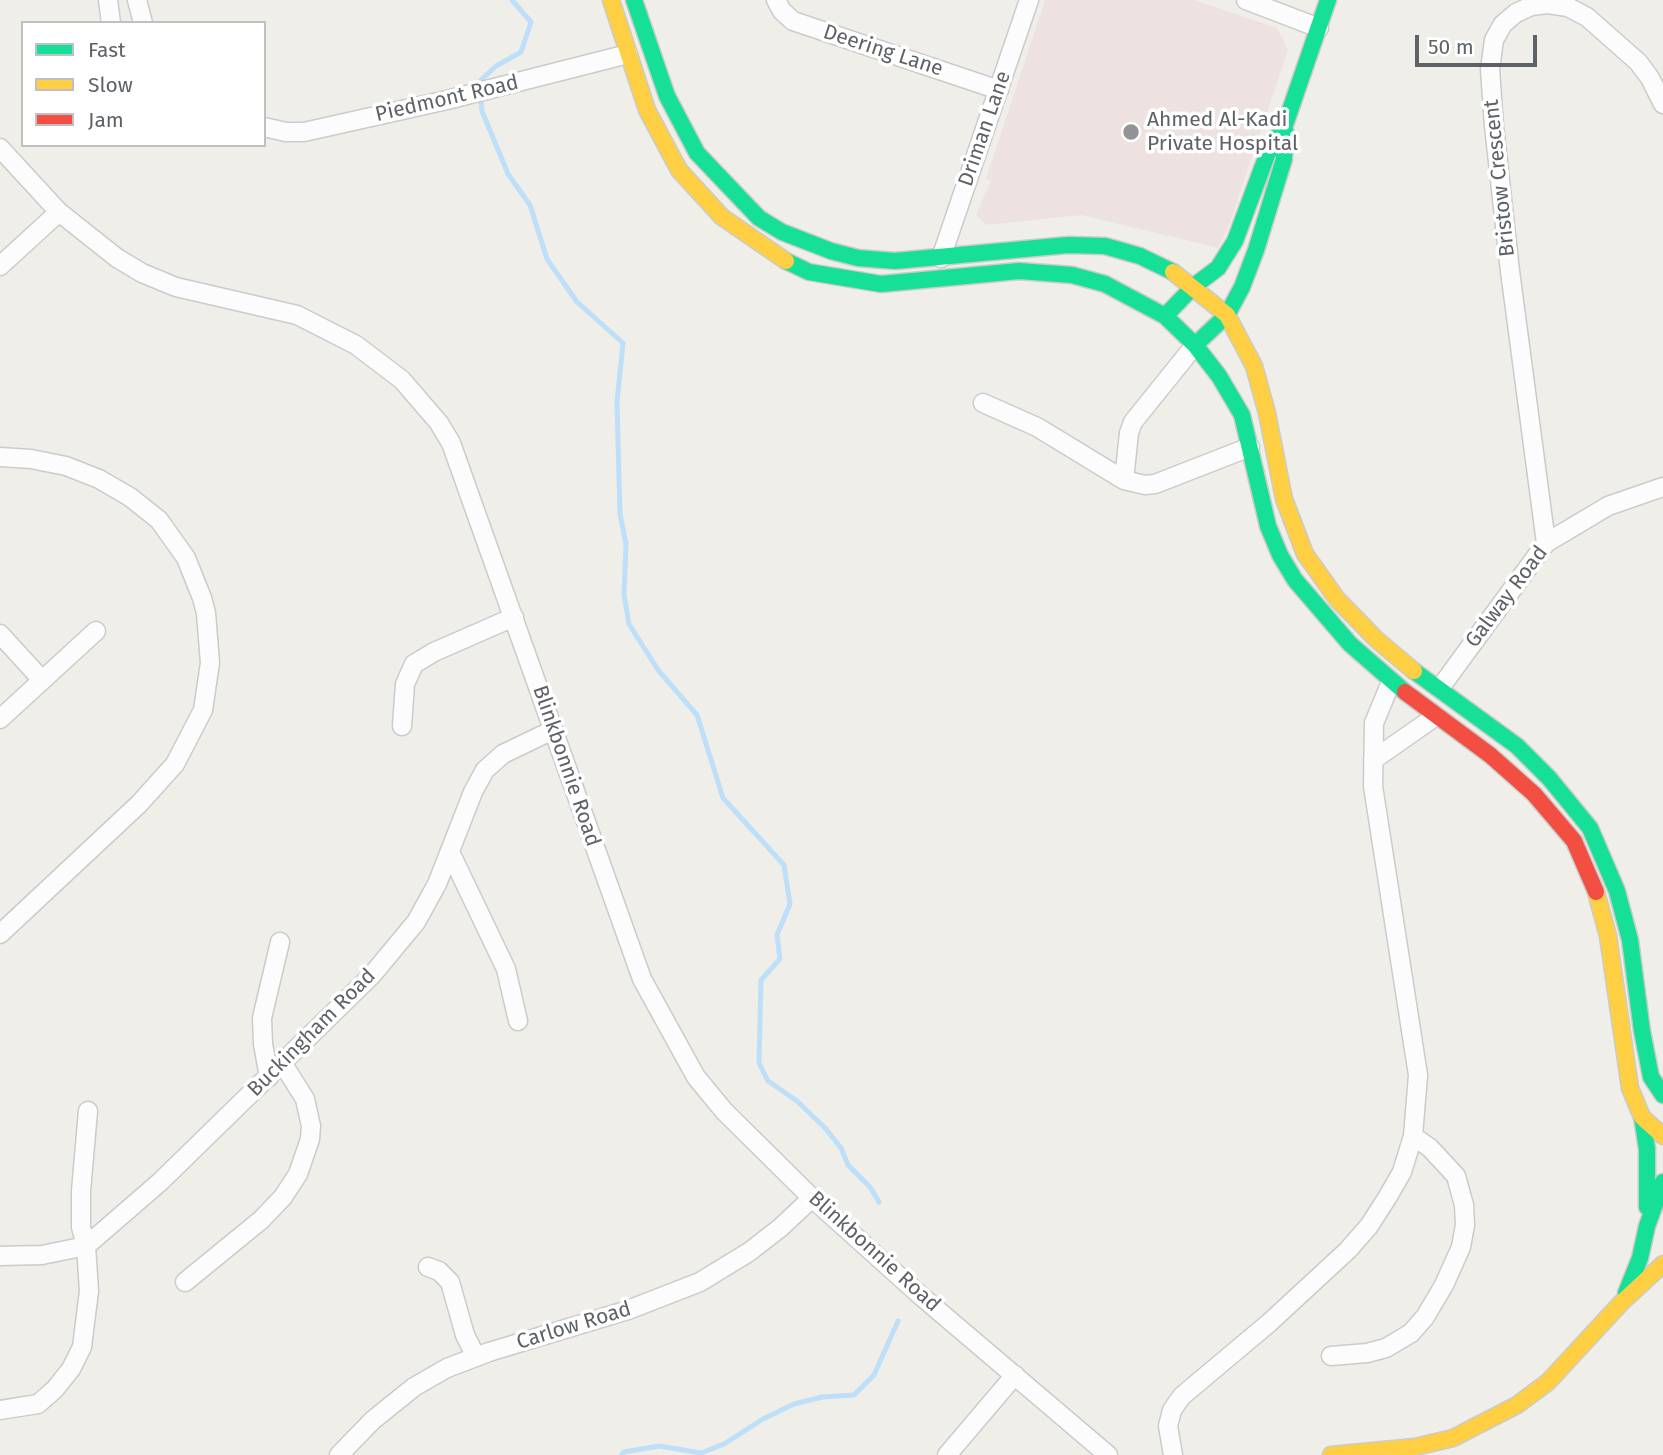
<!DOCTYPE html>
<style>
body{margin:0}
#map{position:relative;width:1663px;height:1455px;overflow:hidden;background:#efeee9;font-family:"Fira Sans",sans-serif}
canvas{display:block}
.legend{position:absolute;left:21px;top:21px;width:245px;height:126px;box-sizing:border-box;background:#fff;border:2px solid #bfc0c2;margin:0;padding:9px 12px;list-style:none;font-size:21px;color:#5e6267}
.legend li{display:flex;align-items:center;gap:14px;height:35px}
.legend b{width:35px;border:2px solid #bfc0c2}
.scale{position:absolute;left:1415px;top:35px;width:122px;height:32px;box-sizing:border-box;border:4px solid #5e6267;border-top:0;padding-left:9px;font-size:21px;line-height:24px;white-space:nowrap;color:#5e6267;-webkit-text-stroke:5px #fff;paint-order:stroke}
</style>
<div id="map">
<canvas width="1663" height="1455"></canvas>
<ul class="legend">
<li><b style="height:9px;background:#16e098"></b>Fast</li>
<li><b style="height:9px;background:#ffcf43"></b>Slow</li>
<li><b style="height:9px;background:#f24e42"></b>Jam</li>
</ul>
<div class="scale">50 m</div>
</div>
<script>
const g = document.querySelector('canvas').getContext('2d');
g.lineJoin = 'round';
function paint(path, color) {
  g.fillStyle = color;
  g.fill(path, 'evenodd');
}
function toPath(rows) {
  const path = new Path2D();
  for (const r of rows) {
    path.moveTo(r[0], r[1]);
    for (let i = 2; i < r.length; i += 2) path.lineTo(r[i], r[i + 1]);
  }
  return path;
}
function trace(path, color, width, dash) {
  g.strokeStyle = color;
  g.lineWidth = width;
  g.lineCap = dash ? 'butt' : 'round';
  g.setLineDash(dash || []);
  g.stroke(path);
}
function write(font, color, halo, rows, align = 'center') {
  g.font = font + ' "Fira Sans",sans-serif';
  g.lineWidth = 7;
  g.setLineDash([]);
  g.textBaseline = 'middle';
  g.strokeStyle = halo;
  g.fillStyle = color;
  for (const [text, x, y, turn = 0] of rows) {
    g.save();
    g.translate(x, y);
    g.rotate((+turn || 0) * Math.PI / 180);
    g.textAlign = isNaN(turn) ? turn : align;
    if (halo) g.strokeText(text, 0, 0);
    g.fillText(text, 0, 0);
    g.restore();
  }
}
paint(toPath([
 [1045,0,1194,0,1277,28,1288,50,1230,223,1218,248,1082,215,986,225,976,214,991,181,986,179]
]), '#ede2df');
trace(toPath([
 [512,0,531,22,521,52,496,66,479,82,482,111,508,174,530,205,547,259,577,302,623,343,617,402,620,514,626,544,624,594,629,624,658,670,697,715,723,798,784,865,790,904,777,935,780,959,761,980,759,1063,768,1081,797,1101,826,1129,841,1148,848,1165,870,1187,879,1202],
 [622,1455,624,1452,659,1446,701,1453,724,1444,763,1419,794,1404,822,1397,854,1395,874,1375,898,1321]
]), '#bedff8', 5);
const street = toPath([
 [108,0,111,23],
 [137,0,143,23],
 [776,0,782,11,793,21,999,90],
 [1246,0,1319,28],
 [264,127,286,132,304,132,447,100,628,54],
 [0,148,59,212,117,258,142,273,176,287,297,315,356,345,402,380,439,423,451,443,642,979,696,1077,724,1111,812,1198,921,1296,1108,1455],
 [941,258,1029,0],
 [0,266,59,212],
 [983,403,1037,427,1124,480,1145,485,1155,484,1250,447],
 [0,457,31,459,66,466,99,479,130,497,159,520,186,558,202,598,206,613,210,663,203,710,175,764,139,804,0,934],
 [1124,480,1129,433,1133,422,1195,345],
 [1546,543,1510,271,1494,126,1490,69,1494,40,1503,24,1516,13,1531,6,1548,4,1568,7,1587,17,1638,62,1650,78,1663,104],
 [0,634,42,680],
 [1440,688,1546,543,1608,506,1663,487],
 [0,719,96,631],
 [402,726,405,684,414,664,434,652,514,617],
 [1373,760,1436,716],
 [450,852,506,969,518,1021],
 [269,1077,263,1044,262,1018,280,942],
 [0,1256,42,1255,86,1246,160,1182,372,975,416,922,437,884,473,792,485,770,503,754,553,730],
 [428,1267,439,1271,450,1282,465,1335,476,1357],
 [185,1282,261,1220,283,1197,298,1174,310,1139,311,1126,305,1099,283,1064],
 [1331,1356,1367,1353,1386,1348,1411,1333,1425,1317,1444,1285,1461,1247,1465,1225,1464,1205,1456,1176,1430,1148,1413,1136,1418,1075,1373,786,1374,723,1391,682],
 [0,1410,38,1404,55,1389,71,1369,82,1347,89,1291,86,1246,81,1227,81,1191,88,1111],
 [339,1455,373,1420,414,1387,447,1368,489,1352,628,1310,700,1282,749,1252,780,1228,812,1198],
 [947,1455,1015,1375],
 [1173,1455,1168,1426,1172,1410,1182,1396,1269,1323,1348,1250,1369,1226,1387,1198,1402,1172,1413,1136]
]);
const fast = toPath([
 [634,0,667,96,697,153,759,218,782,232,831,251,858,258,895,261,1068,245,1105,246,1140,256,1173,272],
 [786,261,809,272,881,284,1019,271,1072,275,1105,284,1165,316,1195,345,1219,376,1242,415,1268,526,1280,555,1295,580,1350,644,1405,692],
 [1165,316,1194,286,1218,268,1235,241,1267,155,1285,125,1328,0],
 [1195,345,1227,315,1242,287,1256,250,1284,159,1285,129],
 [1414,671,1517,746,1549,778,1590,828,1617,891,1630,940,1642,1031,1651,1077,1663,1095],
 [1642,1117,1647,1149,1647,1207],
 [1626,1293,1640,1258,1647,1226,1663,1182]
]);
const slow = toPath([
 [611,0,647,110,679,170,722,217,786,261],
 [1173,272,1227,315,1254,366,1267,413,1284,499,1305,554,1337,599,1377,640,1414,671],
 [1596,892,1608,936,1630,1088,1642,1117,1663,1136],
 [1331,1455,1415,1447,1453,1438,1517,1405,1548,1382,1621,1303,1663,1264]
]);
const jam = toPath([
 [1405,692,1490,755,1534,794,1574,841,1596,892]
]);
trace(street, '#cbcbcb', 21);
trace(fast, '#cbcbc9', 19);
trace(slow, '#cbcbc9', 19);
trace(jam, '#cbcbc9', 19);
trace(street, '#fdfcfc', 18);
trace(fast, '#16e098', 16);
trace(slow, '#ffcf43', 16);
trace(jam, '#f24e42', 16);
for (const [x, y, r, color] of [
 [1131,132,9,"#919394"]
]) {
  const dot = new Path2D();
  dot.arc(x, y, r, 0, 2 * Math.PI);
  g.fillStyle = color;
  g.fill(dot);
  trace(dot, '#fff', 2.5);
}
write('21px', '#5e6267', '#fff', [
 ["Deering Lane",883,51,18],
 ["Piedmont Road",447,99,-13],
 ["Driman Lane",985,129,-71],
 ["Bristow Crescent",1500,178,-96],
 ["Galway Road",1507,597,-53],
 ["Blinkbonnie Road",566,766,71],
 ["Buckingham Road",312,1033,-45],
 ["Blinkbonnie Road",874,1252,42],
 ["Carlow Road",574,1326,-17]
]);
write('21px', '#5e6267', '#fff', [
 ["Ahmed Al-Kadi",1147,120],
 ["Private Hospital",1147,144]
], 'left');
</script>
